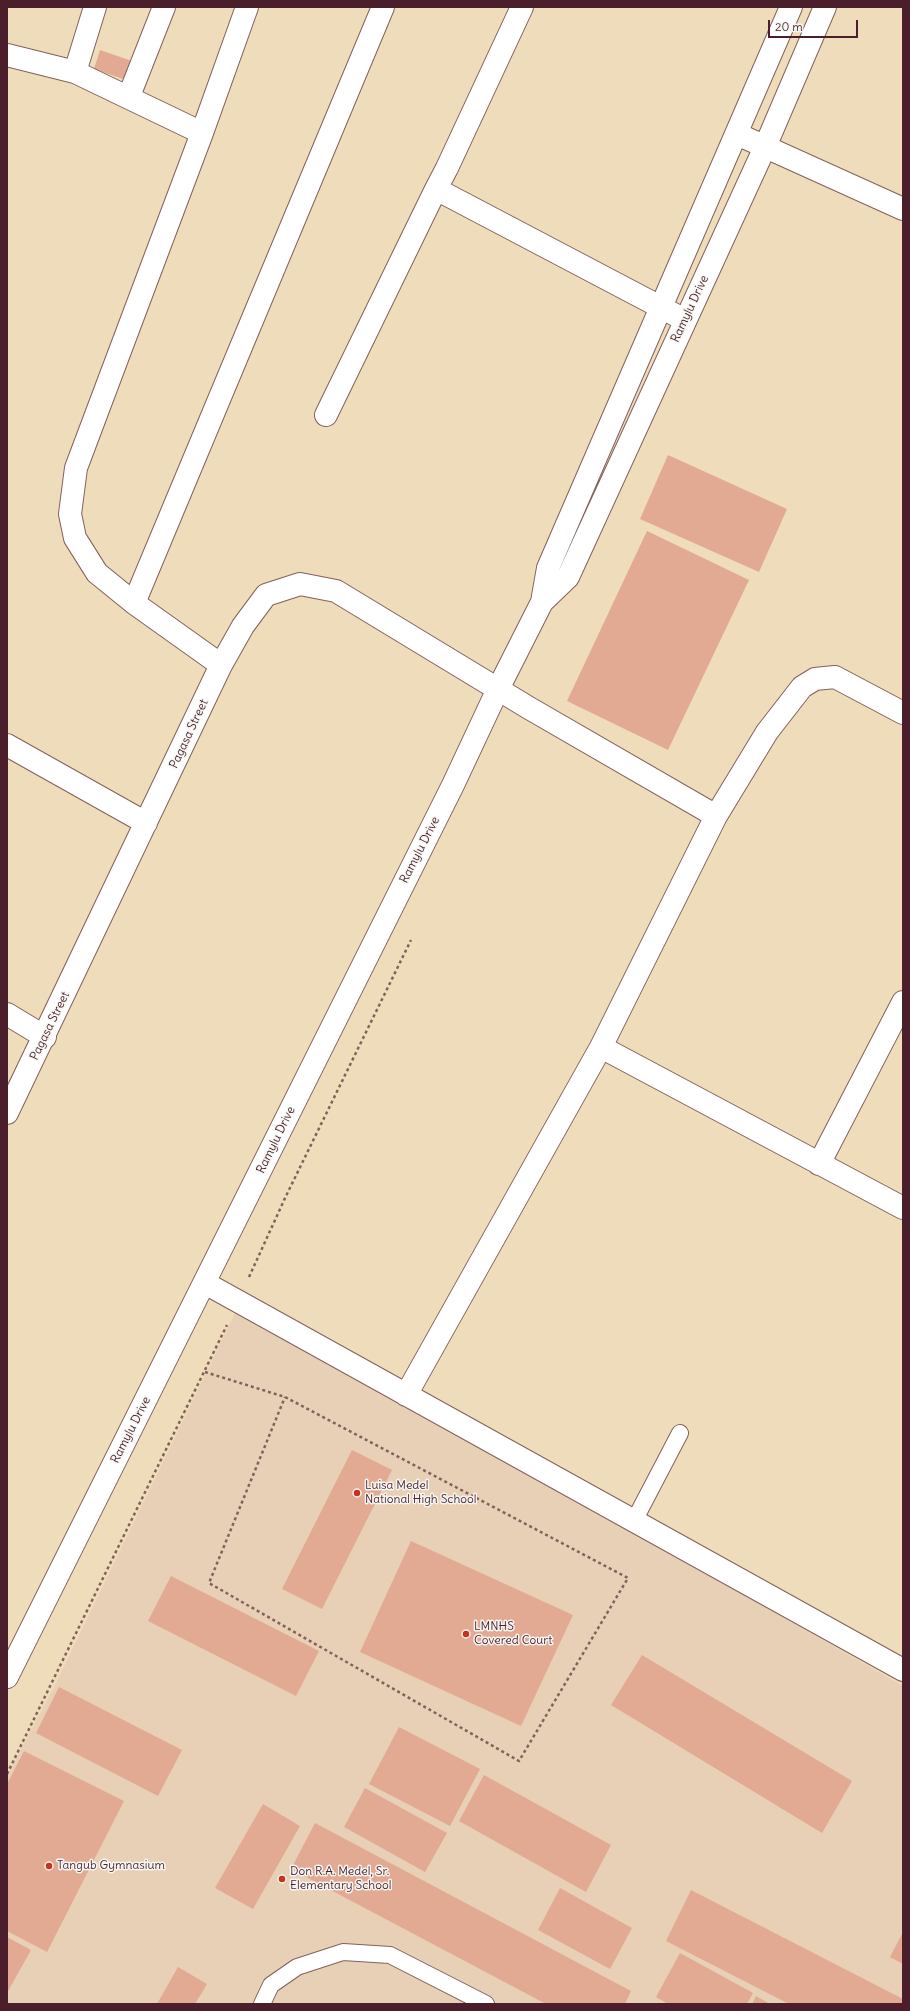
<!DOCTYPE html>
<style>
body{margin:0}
#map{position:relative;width:910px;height:2011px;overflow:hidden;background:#eedcba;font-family:Delius,sans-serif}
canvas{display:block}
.frame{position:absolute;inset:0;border:8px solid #4a1f2b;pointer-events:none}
.scale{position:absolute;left:768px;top:20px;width:90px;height:18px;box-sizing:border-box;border:2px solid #4a1f2b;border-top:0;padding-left:5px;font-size:12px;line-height:14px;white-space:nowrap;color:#4a1f2b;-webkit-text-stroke:3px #f6f6f2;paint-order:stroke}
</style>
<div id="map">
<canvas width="910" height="2011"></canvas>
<div class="frame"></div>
<div class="scale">20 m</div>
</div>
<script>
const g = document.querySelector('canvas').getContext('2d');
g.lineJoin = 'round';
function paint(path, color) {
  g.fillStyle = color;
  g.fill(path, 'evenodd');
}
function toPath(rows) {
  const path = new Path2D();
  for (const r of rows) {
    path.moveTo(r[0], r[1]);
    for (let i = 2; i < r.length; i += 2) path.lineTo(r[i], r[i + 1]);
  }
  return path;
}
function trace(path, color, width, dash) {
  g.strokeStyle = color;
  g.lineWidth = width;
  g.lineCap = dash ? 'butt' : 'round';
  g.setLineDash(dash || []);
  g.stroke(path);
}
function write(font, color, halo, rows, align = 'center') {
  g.font = font + ' Delius,sans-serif';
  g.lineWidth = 3;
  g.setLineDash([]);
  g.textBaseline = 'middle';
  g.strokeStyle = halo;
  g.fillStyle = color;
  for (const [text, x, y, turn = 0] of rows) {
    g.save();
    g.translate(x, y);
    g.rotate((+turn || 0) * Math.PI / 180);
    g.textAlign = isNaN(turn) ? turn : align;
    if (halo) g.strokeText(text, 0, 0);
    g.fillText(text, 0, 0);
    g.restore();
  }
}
paint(toPath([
 [239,1305,903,1686,903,2004,7,2004,7,1776,57,1681]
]), '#e7d0b5');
paint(toPath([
 [100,50,132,61,126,80,94,69],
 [668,455,787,509,759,572,640,519],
 [647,531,749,580,668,750,567,701],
 [352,1450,392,1470,322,1609,282,1589],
 [411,1541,573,1615,521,1726,360,1652],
 [171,1576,319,1651,296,1696,148,1621],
 [642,1655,852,1781,822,1833,611,1705],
 [59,1687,182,1750,158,1796,36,1733],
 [399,1727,480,1769,450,1826,369,1784],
 [24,1751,124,1801,47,1952,7,1931,7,1784],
 [484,1775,611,1845,586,1892,459,1821],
 [365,1788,447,1833,425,1872,344,1827],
 [263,1804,300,1826,253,1909,215,1888],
 [315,1823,631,1991,625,2004,546,2004,291,1869],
 [560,1888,632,1928,610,1969,538,1930],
 [691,1890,903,1999,903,2004,789,2004,666,1941],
 [903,1932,903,1964,890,1957],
 [7,1937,31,1950,7,1993],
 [680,1953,753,1993,747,2004,668,2004,656,1997],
 [178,1967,207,1984,195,2004,157,2004],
 [756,1996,770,2004,752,2004]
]), '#e2aa93');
const service = toPath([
 [634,1521,680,1433],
 [262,2004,271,1985,297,1967,343,1952,390,1955,486,2004]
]);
const minor = toPath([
 [522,7,447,168,436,189,685,320],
 [7,55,75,72,202,133],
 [75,72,95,7],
 [129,96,164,7],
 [737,134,903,209],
 [326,415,436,189],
 [134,603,383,7],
 [221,665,134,603,97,573,75,538,70,514,76,468,202,133,247,7],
 [7,745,146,823],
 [7,1014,45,1037],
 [601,1047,903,1208],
 [7,1113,221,665,243,626,266,595,300,584,336,591,529,708,716,816,767,732,802,687,815,679,835,677,903,713],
 [819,1164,903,1002],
 [205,1283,903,1670],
 [406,1395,601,1047,716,816]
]);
const tertiary = toPath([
 [542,602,568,577,765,147,825,7],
 [7,1677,453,785,498,689,542,602,548,568,791,7]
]);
trace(service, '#83615d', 18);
trace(minor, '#83615d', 24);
trace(tertiary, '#83615d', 24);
trace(toPath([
 [249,1277,286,1196,411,940],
 [205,1372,285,1397,628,1578,519,1761,209,1583,285,1397],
 [7,1774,227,1325]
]), '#83615d', 2.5, [3, 3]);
trace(service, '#fff', 16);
trace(minor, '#fff', 22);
trace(tertiary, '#fff', 22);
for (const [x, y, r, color] of [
 [357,1493,4,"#c8321e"],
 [466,1634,4,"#c8321e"],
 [49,1866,4,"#c8321e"],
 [282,1879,4,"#c8321e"]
]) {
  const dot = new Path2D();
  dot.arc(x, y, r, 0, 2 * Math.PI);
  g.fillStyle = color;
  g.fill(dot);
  trace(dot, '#f6f6f2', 1.5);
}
write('12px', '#4a1f2b', '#f6f6f2', [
 ["Ramylu Drive",690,309,-65],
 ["Pagasa Street",189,734,-65],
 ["Ramylu Drive",420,850,-63],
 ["Pagasa Street",50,1026,-64],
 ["Ramylu Drive",276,1140,-64],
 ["Ramylu Drive",131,1430,-63]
]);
write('12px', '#4a1f2b', '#f6f6f2', [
 ["Luisa Medel",365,1486],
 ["National High School",365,1500],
 ["LMNHS",474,1627],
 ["Covered Court",474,1641],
 ["Tangub Gymnasium",57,1866],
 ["Don R.A. Medel, Sr.",290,1872],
 ["Elementary School",290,1886]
], 'left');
</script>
